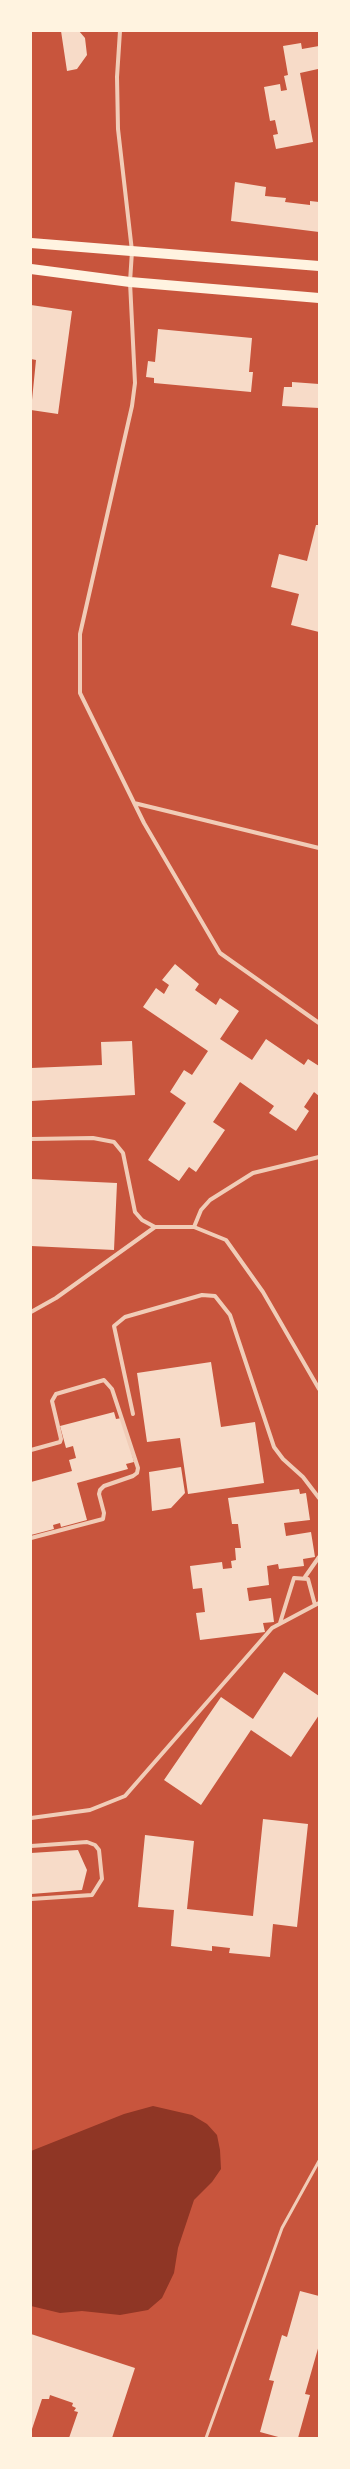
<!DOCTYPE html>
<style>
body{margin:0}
#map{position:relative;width:350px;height:2469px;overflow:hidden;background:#c8553d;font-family:Commissioner,sans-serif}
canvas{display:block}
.frame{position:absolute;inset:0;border:32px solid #fff3e0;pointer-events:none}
</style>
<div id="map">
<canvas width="350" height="2469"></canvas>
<div class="frame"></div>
</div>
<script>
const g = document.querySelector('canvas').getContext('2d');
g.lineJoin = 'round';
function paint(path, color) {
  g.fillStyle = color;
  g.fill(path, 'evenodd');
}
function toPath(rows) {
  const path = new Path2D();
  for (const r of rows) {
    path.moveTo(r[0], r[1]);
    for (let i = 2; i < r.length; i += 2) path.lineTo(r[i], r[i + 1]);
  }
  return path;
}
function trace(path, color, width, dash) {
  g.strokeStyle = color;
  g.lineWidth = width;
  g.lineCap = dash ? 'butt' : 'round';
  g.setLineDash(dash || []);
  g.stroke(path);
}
paint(toPath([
 [153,2106,192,2115,207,2124,217,2135,220,2150,221,2169,212,2182,194,2200,178,2248,174,2273,162,2298,148,2310,120,2315,82,2311,60,2313,31,2306,31,2151,124,2114]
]), '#8f3625');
paint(toPath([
 [61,31,79,31,85,38,87,55,77,69,67,71],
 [301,43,302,49,319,46,319,73,318,69,300,73,313,142,276,149,273,135,278,134,275,120,270,121,264,87,280,84,281,91,287,90,284,76,288,75,283,46],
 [235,182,266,187,265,196,286,198,285,202,310,205,310,201,319,202,319,232,231,221],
 [31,305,72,311,58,414,31,410,36,360,31,359],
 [158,329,252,338,249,372,253,372,251,392,154,383,154,378,146,377,148,361,155,362],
 [292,382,319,384,319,408,282,406,284,387,292,387],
 [316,525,319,525,319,632,291,625,299,594,271,587,279,554,307,561],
 [175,964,199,984,195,990,216,1005,220,998,239,1011,220,1039,252,1060,266,1039,304,1065,308,1059,319,1066,319,1096,314,1092,304,1107,309,1111,296,1131,269,1113,274,1106,240,1082,213,1122,225,1130,196,1172,189,1167,179,1181,148,1160,186,1103,170,1092,184,1070,192,1075,208,1051,143,1007,156,988,164,994,169,985,162,980],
 [132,1041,135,1095,31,1101,31,1068,102,1065,101,1042],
 [31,1179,117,1183,114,1250,31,1246],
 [211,1362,221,1427,255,1422,264,1483,188,1494,180,1438,147,1442,137,1373],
 [114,1412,116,1419,122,1418,134,1462,126,1464,128,1469,77,1483,87,1520,61,1527,60,1523,53,1525,54,1529,31,1535,31,1482,72,1471,69,1460,76,1458,73,1446,66,1448,60,1426],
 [181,1467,185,1493,171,1508,152,1511,149,1472],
 [299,1489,300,1494,306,1493,310,1520,284,1523,286,1536,311,1532,315,1557,303,1559,304,1566,279,1569,278,1564,267,1566,269,1585,247,1588,249,1601,271,1598,274,1622,263,1623,265,1632,200,1640,196,1613,205,1612,202,1588,193,1589,190,1566,222,1562,223,1569,232,1568,231,1561,236,1560,235,1548,241,1548,238,1524,232,1524,228,1498],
 [284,1672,319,1696,319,1715,291,1757,251,1730,201,1805,164,1780,221,1697,253,1719],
 [263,1819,308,1824,297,1927,273,1924,270,1957,229,1953,230,1948,212,1946,212,1951,171,1946,174,1910,138,1907,145,1835,194,1841,187,1909,253,1916],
 [78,1850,87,1870,82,1890,31,1894,31,1853],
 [300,2291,319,2296,319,2345,305,2394,310,2395,298,2438,282,2438,260,2432,274,2381,269,2380,282,2335,287,2337],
 [31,2334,135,2368,112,2438,69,2438,78,2412,74,2411,76,2408,72,2406,73,2403,50,2395,49,2399,42,2399,31,2432]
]), '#f7dbc8');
trace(toPath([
 [206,2438,282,2228,319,2161]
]), '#f1ccb7', 3);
trace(toPath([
 [120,31,117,77,118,129,132,251,130,282,135,383,132,406,80,634,80,693,144,823,220,953,319,1023],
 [134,803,319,848],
 [31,1139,93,1138,114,1142,123,1153,135,1212,142,1220,155,1227,194,1227,226,1240,263,1292,319,1389],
 [194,1227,201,1210,210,1200,253,1173,319,1157],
 [31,1312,56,1298,155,1227],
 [133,1414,114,1326,125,1317,202,1295,215,1296,230,1315,274,1447,283,1459,303,1477,319,1498],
 [31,1450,60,1442,61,1439,52,1401,56,1394,104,1380,112,1389,138,1468,137,1473,133,1476,104,1486,100,1490,99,1494,104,1513,103,1519,31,1538],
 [305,1577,319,1557],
 [280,1623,294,1578,308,1579,315,1605],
 [31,1818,90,1810,125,1796,272,1628,319,1603],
 [31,1846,87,1842,95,1845,99,1850,102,1879,92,1895,31,1899]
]), '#f1ccb7', 4);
trace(toPath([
 [31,243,319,266],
 [31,269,130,282,319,298]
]), '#fff3e0', 10);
</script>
